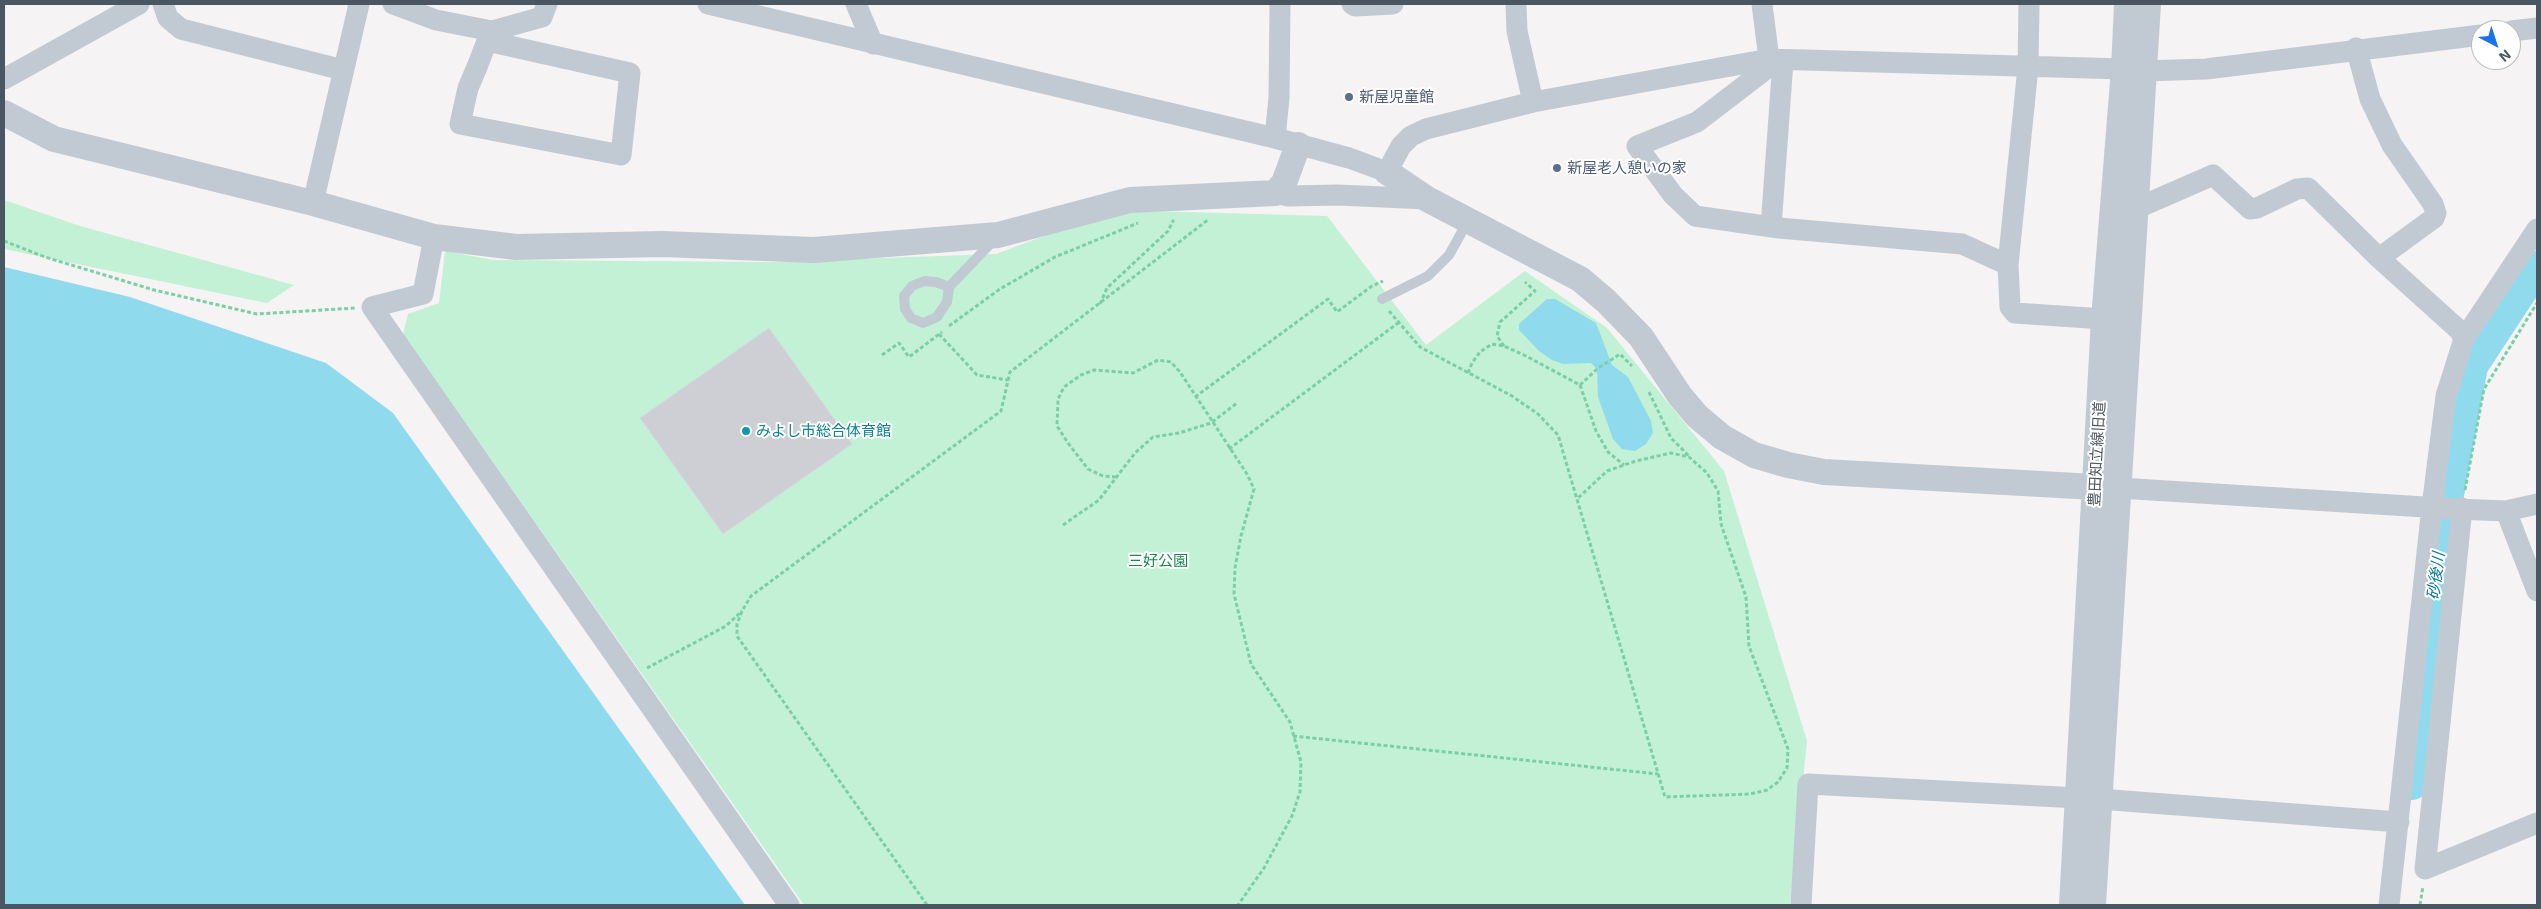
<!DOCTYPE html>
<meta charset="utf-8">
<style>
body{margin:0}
#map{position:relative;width:2541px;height:909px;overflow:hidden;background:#f5f3f3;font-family:"Exo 2",sans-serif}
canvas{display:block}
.frame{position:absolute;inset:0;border:5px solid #4a5661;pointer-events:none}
.north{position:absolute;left:2471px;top:20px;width:50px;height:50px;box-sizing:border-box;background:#fff;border:1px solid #b7bbc0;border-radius:50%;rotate:140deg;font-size:14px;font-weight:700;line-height:20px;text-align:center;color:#4a5661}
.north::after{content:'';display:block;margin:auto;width:18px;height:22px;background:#1a73e8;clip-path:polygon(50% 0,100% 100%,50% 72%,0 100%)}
</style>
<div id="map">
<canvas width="2541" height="909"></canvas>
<div class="frame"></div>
<div class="north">N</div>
</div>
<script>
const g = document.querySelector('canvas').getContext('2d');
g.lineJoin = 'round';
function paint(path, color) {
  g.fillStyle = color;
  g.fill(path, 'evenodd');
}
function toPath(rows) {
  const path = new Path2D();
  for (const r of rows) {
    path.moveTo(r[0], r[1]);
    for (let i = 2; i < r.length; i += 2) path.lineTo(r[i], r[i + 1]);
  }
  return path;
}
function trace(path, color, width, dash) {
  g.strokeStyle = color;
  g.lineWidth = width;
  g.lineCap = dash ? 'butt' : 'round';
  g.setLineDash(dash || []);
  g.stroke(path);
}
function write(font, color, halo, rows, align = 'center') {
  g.font = font + ' "Exo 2","Noto Sans JP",sans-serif';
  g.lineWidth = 4;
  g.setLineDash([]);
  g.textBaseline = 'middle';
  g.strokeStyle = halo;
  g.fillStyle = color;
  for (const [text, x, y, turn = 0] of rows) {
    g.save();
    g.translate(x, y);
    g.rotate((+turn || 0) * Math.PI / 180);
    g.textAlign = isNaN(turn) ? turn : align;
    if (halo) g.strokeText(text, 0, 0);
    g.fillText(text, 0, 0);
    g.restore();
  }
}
paint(toPath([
 [4,200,80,226,294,285,267,303,4,249],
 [1114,210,1327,216,1426,345,1525,271,1607,328,1724,471,1807,741,1790,905,804,905,403,334,408,314,439,303,445,251,493,260,772,262,996,254]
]), '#c3f1d5');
paint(toPath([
 [4,267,130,297,326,363,393,413,745,905,4,905],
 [1547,299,1555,299,1596,323,1612,365,1628,377,1651,421,1653,433,1646,444,1635,451,1622,449,1613,439,1598,397,1597,369,1591,363,1563,364,1552,360,1539,351,1519,330,1519,324]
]), '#90daee');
trace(toPath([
 [2412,784,2441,532,2472,366,2537,267]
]), '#90daee', 32);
const building = toPath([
 [769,328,852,444,723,534,640,418,769,328]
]);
paint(building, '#cdcfd5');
trace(building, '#d7d9de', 1);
trace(toPath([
 [4,241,45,257,154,290,257,314,355,308],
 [1100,304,1107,288,1168,231,1173,221,1172,220],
 [1389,311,1420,347,1512,396,1538,414,1558,435,1665,797,1750,794,1767,790,1778,782,1787,768,1788,749,1749,646,1746,597,1721,524,1718,491,1707,473,1689,457,1671,453,1636,461,1607,471,1577,499],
 [949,326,1000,289,1055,257,1138,223],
 [939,334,977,375,1008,380],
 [1504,346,1497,336,1500,322,1535,291,1525,282],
 [882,355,899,343,909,357,942,332],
 [1468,373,1472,363,1480,352,1492,344,1504,346,1524,355,1580,385,1596,431,1608,452,1624,465],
 [1580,385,1597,369,1620,354,1632,366],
 [1649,392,1671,438,1689,456],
 [1195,397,1328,299,1337,312,1372,286,1383,281],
 [1229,449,1398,323],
 [1116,477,1103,476,1088,469,1068,443,1057,426,1058,399,1064,387,1081,375,1094,370,1133,373,1158,360,1171,362,1180,372,1247,474,1254,489,1241,536,1235,568,1234,594,1251,664,1290,722,1301,762,1300,792,1292,816,1264,868,1238,905],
 [2465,490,2484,389,2537,303],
 [1063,525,1099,500,1135,453,1153,437,1179,433,1211,423,1237,403],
 [647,668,726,626,742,611],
 [1293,736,1658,774],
 [927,905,737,636,737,624,742,611,751,596,1001,411,1010,372,1209,219],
 [2420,905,2423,886]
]), '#7ad0a6', 3, [4, 2.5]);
trace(toPath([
 [949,287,936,282,924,281,912,286,904,296,905,309,911,318,923,323,937,317,947,302,949,287,993,241],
 [1382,299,1428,276,1449,255,1468,221]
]), '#c1cad2', 10);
trace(toPath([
 [163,4,168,18,181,29,343,70],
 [393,4,436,20,492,31,542,17,547,4],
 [708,4,1275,138,1349,158,1387,172,1401,146,1411,136,1426,129,1533,102,1769,59,2124,69],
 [856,4,873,44],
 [1352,4,1355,6,1393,4],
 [1516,4,1517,31,1533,102],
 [1762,4,1769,59],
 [2511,31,2537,28],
 [487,41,630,73,621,155,460,124,468,88,477,67,487,41,492,31],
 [2356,48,2370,99,2392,145,2433,204,2436,213,2434,218,2379,258],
 [1778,60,1697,122,1637,146,1673,195,1695,216,1779,228,1962,244,2008,265,2010,307,2015,313,2104,319],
 [2144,71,2206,69,2481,35],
 [4,79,139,4],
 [1275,138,1279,98,1280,4],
 [1275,193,1288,196,1338,195,1427,199],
 [313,203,359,4],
 [2135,209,2213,175,2250,209,2257,208,2297,189,2308,188,2379,258,2460,331,2464,339],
 [1771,227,1783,61],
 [434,237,423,294,372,307,789,905],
 [2008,265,2028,67,2029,4],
 [2103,487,2457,509,2506,511,2537,504],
 [2462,508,2425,869,2537,823],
 [2506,511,2537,591],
 [2099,799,2399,822],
 [1801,905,1808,784,2079,798],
 [2389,905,2432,507,2446,396,2464,339,2537,229]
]), '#c1cad2', 21);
trace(toPath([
 [4,113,54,139,313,203,434,237,516,247,663,244,814,250,998,235,1130,200,1275,193,1284,183,1298,145],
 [1387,172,1427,199,1580,279,1606,301,1641,337,1680,396,1697,416,1722,437,1754,455,1788,465,1824,472,2095,487],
 [2072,905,2104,319,2124,69,2127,4],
 [2093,905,2148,4]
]), '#c1cad2', 26);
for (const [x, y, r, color] of [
 [1349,97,5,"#5c6f8a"],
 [1557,168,5,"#5c6f8a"],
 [746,431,5,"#0f9aa8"]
]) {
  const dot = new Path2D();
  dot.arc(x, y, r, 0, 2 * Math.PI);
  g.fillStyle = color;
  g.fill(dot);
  trace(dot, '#fff', 2);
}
write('15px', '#4e5e75', '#fff', [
 ["新屋児童館",1359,97],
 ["新屋老人憩いの家",1567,168]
], 'left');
write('15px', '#0d838f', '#fff', [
 ["みよし市総合体育館",756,431]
], 'left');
write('15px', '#4a5661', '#fff', [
 ["豊田知立線旧道",2097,454,-87]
]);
write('15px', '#17864f', '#fff', [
 ["三好公園",1158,561]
]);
write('italic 16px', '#0c7c9b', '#fff', [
 ["砂後川",2436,576,-83]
]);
</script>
